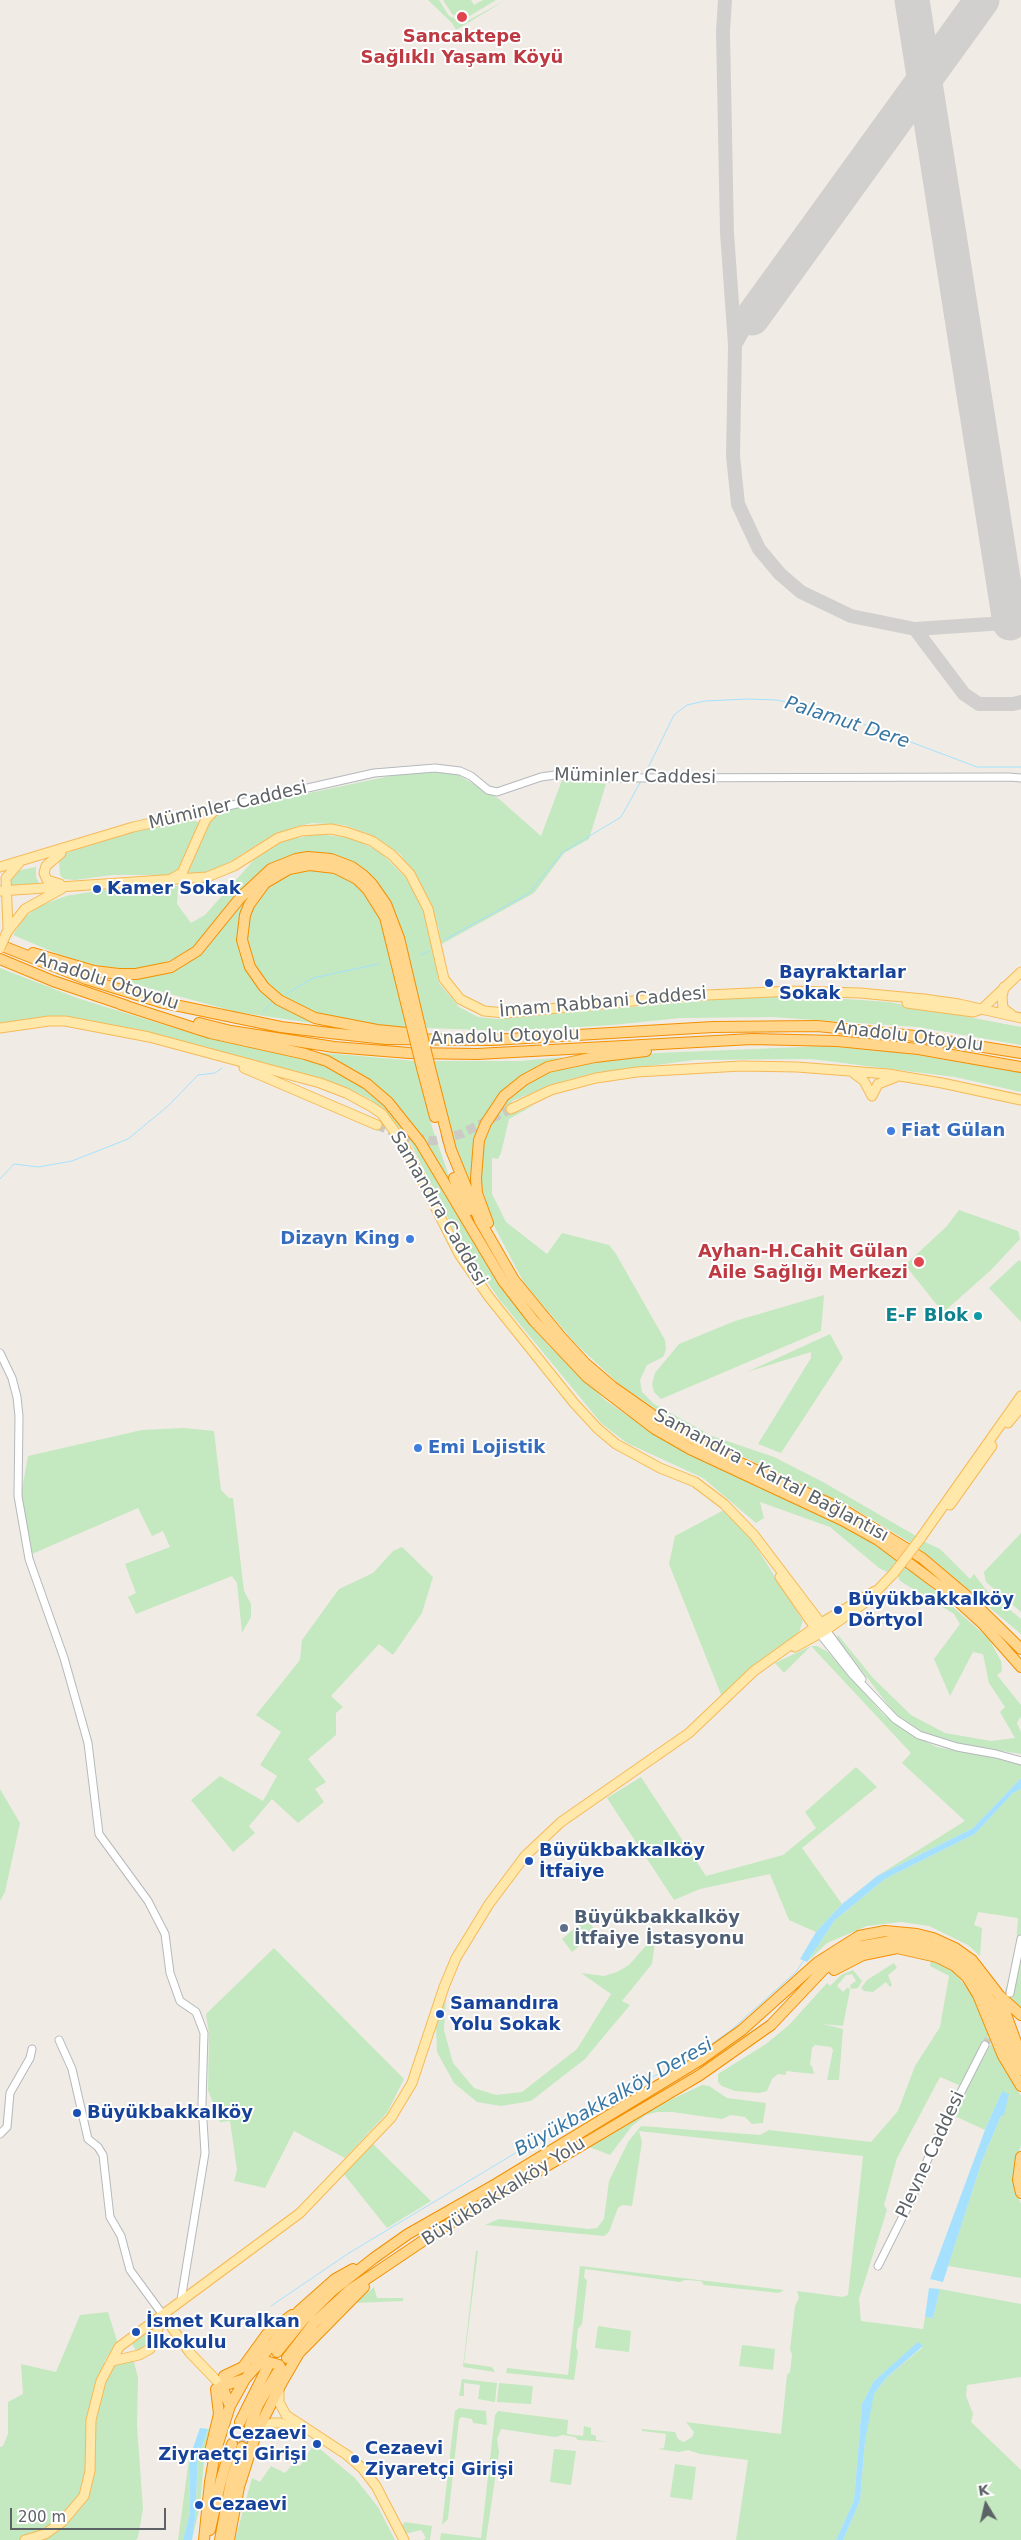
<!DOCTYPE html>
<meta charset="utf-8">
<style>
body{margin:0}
#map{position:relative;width:1021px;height:2540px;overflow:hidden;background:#f0ece5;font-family:"DejaVu Sans",sans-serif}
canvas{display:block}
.north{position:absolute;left:961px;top:2480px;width:50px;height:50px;-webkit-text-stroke:4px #fff;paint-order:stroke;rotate:351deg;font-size:14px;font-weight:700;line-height:20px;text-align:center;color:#5c6266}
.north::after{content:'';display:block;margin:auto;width:18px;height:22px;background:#5c6266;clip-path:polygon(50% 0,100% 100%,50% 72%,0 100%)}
.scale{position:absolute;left:10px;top:2508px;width:156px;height:22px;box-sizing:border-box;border:2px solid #5c6266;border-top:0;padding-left:6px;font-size:15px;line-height:18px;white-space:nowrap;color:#5c6266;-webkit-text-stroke:4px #fff;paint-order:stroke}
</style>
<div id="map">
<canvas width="1021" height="2540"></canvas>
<div class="north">K</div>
<div class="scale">200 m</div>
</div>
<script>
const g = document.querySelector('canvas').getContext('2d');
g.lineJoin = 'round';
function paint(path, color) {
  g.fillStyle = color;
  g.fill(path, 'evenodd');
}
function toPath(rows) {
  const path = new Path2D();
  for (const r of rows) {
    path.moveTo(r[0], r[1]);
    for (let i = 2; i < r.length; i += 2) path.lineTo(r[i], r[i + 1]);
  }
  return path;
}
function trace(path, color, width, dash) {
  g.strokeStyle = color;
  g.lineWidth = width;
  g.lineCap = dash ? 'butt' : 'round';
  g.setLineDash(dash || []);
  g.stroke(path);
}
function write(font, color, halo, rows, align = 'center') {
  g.font = font + ' "DejaVu Sans",sans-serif';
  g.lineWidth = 4;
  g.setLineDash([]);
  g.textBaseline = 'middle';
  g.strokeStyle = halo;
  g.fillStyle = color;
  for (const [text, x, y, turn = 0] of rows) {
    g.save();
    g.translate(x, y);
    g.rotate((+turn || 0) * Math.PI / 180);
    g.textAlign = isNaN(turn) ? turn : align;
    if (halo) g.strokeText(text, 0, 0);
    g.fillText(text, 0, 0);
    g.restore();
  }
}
paint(toPath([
 [428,0,439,0,449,16,460,21,469,20,506,0,456,30,452,23],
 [443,0,471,0,474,5,483,0,496,0,468,17,460,18,452,14],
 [414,771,455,773,499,799,541,836,562,780,606,784,589,839,564,853,534,893,440,945,439,929,421,885,400,854,374,836,344,825,312,823,292,828,266,839,217,870,197,876,191,875,188,871,214,813],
 [188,818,198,822,199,827,181,866,175,873,167,875,112,875,75,880,64,879,60,875,59,860,64,854,133,830],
 [318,834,351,838,379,851,411,883,422,906,429,931,439,983,459,1007,478,1017,497,1019,758,996,817,997,889,1002,1021,1027,1021,1045,917,1027,772,1017,680,1018,613,1025,511,1031,426,1028,399,926,388,900,309,854,290,856,265,867,249,882,199,943,175,958,151,968,129,969,93,965,58,954,13,935,24,918,39,906,66,896,116,888,178,886,177,904,191,923,205,915,259,854,286,840],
 [311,860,332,862,348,868,364,879,377,895,386,912,394,932,417,1027,392,932,380,902,366,884,353,874,341,867,322,862,293,864,277,872,261,883,245,907,240,924,239,939,243,962,248,973,269,997,297,1014,338,1027,237,1012,100,975,144,977,173,970,186,963,213,939,245,897,267,875,284,865],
 [36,867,36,877,39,883,8,888,8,879,16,871],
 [302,869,326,869,347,877,366,893,381,919,409,1029,367,1025,304,1010,278,995,258,975,247,949,246,925,254,902,269,884,291,872],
 [0,968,80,999,197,1035,300,1056,339,1070,384,1102,420,1149,476,1246,527,1321,548,1345,605,1400,651,1432,680,1449,826,1518,864,1538,899,1561,891,1571,887,1572,879,1568,830,1527,760,1502,764,1518,756,1523,703,1478,627,1443,602,1424,499,1299,459,1240,410,1142,389,1115,370,1099,342,1086,137,1029,48,1017,0,1024],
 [825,1046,903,1053,1021,1072,1021,1092,955,1077,811,1059,694,1060,589,1074,557,1083,512,1101,511,1105,518,1112,536,1104,509,1119,501,1153,498,1159,492,1158,492,1194,506,1222,547,1254,562,1233,609,1245,616,1254,665,1340,666,1350,663,1357,647,1365,640,1380,642,1392,654,1404,712,1436,774,1457,823,1482,916,1536,911,1543,853,1508,686,1430,619,1384,574,1342,524,1283,492,1222,482,1187,480,1172,482,1150,489,1127,511,1096,534,1078,558,1068,602,1059,657,1053],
 [314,1052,416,1061,432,1127,451,1182,409,1119],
 [563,1057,540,1065,520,1077,500,1094,488,1111,475,1140,471,1168,475,1196,461,1164,432,1061,520,1061],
 [959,1210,1018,1231,1020,1239,991,1270,945,1311,941,1310,905,1265,947,1226],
 [1019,1260,1021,1262,1021,1322,989,1288],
 [824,1295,821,1331,661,1399,654,1392,652,1384,655,1373,679,1344,735,1321],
 [830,1334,843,1358,781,1453,758,1444,811,1358,811,1352,747,1372],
 [183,1428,214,1431,221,1490,229,1498,233,1498,244,1591,251,1604,251,1617,242,1633,237,1583,232,1576,136,1614,128,1597,136,1593,125,1564,170,1547,163,1531,152,1536,138,1508,32,1554,21,1495,28,1456,142,1430],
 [724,1510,743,1526,803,1621,798,1635,767,1655,722,1697,669,1564,675,1536],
 [1021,1533,1021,1612,986,1582,984,1572],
 [923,1541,940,1549,970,1579,974,1574,987,1591,1021,1619,1021,1634,918,1548],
 [402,1547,433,1577,422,1613,393,1655,379,1644,331,1696,343,1707,336,1713,336,1735,308,1759,326,1782,315,1789,324,1802,298,1823,272,1799,249,1826,255,1833,233,1852,191,1800,220,1776,263,1801,277,1776,260,1765,281,1732,256,1715,300,1660,302,1640,339,1589,373,1573,393,1551],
 [906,1565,989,1639,1001,1661,1002,1671,997,1675,1021,1705,1021,1720,1020,1717,1017,1723,1021,1732,1021,1754,945,1742,923,1733,895,1714,837,1638,838,1635,873,1678,911,1715,945,1733,991,1741,1015,1738,1000,1712,1005,1707,989,1683,983,1654,973,1652,950,1696,934,1659,960,1624,954,1614,900,1581,898,1576],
 [811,1646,784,1673,775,1663,811,1646,817,1646,828,1652,883,1714,908,1733,937,1747,1021,1763,1021,1778,973,1828,877,1876,965,1821,902,1763,911,1753],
 [856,1767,877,1787,802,1848,842,1904,816,1932,789,1920,770,1874,700,1889,674,1900,607,1798,641,1777,706,1876,783,1855,816,1828,805,1812],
 [0,1789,20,1823,5,1892,0,1901],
 [1021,1789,1021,2010,1010,1999,1005,1991,1015,1961,1018,1918,978,1912,974,1925,982,1928,980,1956,968,1945,929,1926,901,1922,867,1926,827,1943,807,1962,835,1920,885,1879,975,1834,1013,1793],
 [586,1919,597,1932,572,1952,562,1939],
 [656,1934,652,1964,622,2001,630,2005,585,2059,531,2101,501,2106,477,2102,454,2083,437,2052,436,2028,446,1997,444,2030,453,2063,474,2088,496,2095,522,2092,577,2049,611,1994,581,1973,604,1976,617,1972,629,1965],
 [274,1948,404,2079,387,2113,345,2158,294,2131,265,2188,234,2181,237,2170,230,2121,220,2122,208,2090,209,2034,206,2014],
 [931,1961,952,1970,975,1997,991,2044,1021,2096,1021,2145,1014,2168,1014,2187,1021,2204,1021,2278,948,2266,982,2161,1001,2116,1002,2091,985,2130,948,2113,959,2085,940,2077,897,2158,884,2205,887,2210,859,2299,861,2321,923,2329,925,2317,933,2318,940,2289,1021,2304,1021,2377,967,2385,966,2396,973,2414,971,2422,1021,2470,1021,2540,843,2540,860,2501,865,2441,869,2411,874,2394,886,2378,923,2347,918,2343,874,2381,862,2404,854,2500,836,2540,736,2540,748,2460,700,2454,688,2450,679,2452,658,2449,664,2448,666,2434,642,2431,642,2429,675,2432,678,2439,684,2442,692,2437,694,2432,686,2422,781,2434,787,2375,790,2372,792,2354,790,2350,795,2306,799,2298,797,2291,843,2297,848,2295,863,2156,639,2131,642,2142,632,2206,622,2205,618,2208,609,2232,604,2236,485,2225,499,2219,589,2229,597,2228,604,2219,609,2181,628,2142,641,2126,760,2135,769,2130,871,2142,898,2111,915,2066,940,2027,949,1976,930,1966],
 [983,2040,991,2044,972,2077,967,2073],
 [894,1963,897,1968,888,1975,892,1985,890,1987,886,1982,873,1992,864,1991,861,1988,867,1980],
 [853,1970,862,1981,858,1988,851,1989,850,1985,856,1981,852,1974,846,1975,837,1986,843,1992,848,1987,850,1990,843,2026,823,2024,843,2029,839,2080,827,2080,833,2050,831,2047,815,2045,812,2048,810,2065,812,2066,814,2074,786,2071,786,2075,778,2074,772,2079,767,2091,759,2093,735,2091,722,2086,718,2082,718,2074,766,2044,789,2025,827,1983,830,1986,841,1975],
 [702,2085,709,2086,727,2098,766,2103,763,2123,752,2124,745,2117,731,2115,722,2119,672,2112,657,2112,646,2115,632,2126,610,2155,589,2147,639,2115],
 [373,2144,431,2201,387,2228,343,2173],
 [476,2251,478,2251,464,2363,492,2367,495,2372,463,2367],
 [580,2266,784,2290,779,2293,704,2285,701,2281,685,2280,680,2282,585,2269,584,2277,587,2281,582,2324,578,2329,576,2347,578,2352,574,2380,506,2373,507,2368,568,2375],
 [374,2287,377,2298,403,2298,403,2301,355,2303],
 [108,2312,117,2341,104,2362,111,2367,120,2359,133,2358,138,2378,137,2426,143,2509,138,2537,136,2540,0,2540,0,2447,3,2446,8,2434,8,2402,23,2394,21,2364,56,2372,80,2315],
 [156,2323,146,2347,142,2351,136,2351,132,2344,133,2339],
 [598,2326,631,2331,629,2352,595,2348],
 [742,2345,775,2349,773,2370,739,2366],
 [462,2379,497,2383,495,2402,478,2399,480,2385,464,2383,464,2396,459,2396],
 [499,2383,533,2386,531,2404,497,2402],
 [459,2408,486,2411,487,2425,473,2423,472,2419,462,2417,459,2419,448,2519,442,2525,455,2411],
 [498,2411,568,2420,567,2434,583,2436,584,2426,591,2428,591,2434,596,2436,596,2440,607,2442,578,2440,575,2437,563,2435,555,2437,501,2429,497,2439,499,2452,486,2540,440,2540,441,2533,481,2538,495,2415],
 [208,2429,213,2429,204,2461,200,2506,192,2540,195,2520,198,2458],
 [314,2444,355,2478,378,2507,395,2540,235,2540,252,2478,260,2482,271,2466,285,2473,293,2464,300,2466],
 [554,2449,576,2451,571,2485,550,2482],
 [189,2459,190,2512,183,2540,178,2540],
 [675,2464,696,2467,692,2500,670,2497],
 [405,2522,432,2526,430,2540,423,2540,426,2538,421,2530,405,2534,401,2526]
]), '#c4e8c0');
paint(toPath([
 [1021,1778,1021,1789,1013,1793,975,1834,885,1879,835,1920,807,1962,800,1959,816,1932,842,1904,877,1876,973,1828],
 [1002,2091,1009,2094,1004,2115,1001,2116,982,2161,943,2282,930,2279,985,2130],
 [929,2288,940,2289,933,2318,925,2317],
 [918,2342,923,2346,886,2378,874,2394,865,2441,860,2501,843,2540,836,2540,854,2500,862,2404,874,2381],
 [200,2428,208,2429,198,2458,195,2520,192,2540,183,2540,190,2512,189,2459]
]), '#a5e1ff');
trace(toPath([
 [647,770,674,715,687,705,705,701,748,699,777,700,809,707,863,724,977,767,1021,767],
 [444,940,528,894,563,852,621,817,641,781],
 [421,955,429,951],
 [286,994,313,978,378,964],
 [263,1012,271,1003],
 [0,1179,14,1164,38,1167,72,1161,128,1139,168,1106,198,1075,215,1073,222,1068],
 [271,2306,349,2253,602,2101,692,2058,730,2031,796,1972,804,1960]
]), '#a5e1ff', 1);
trace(toPath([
 [725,0,723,31,727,233,735,345,733,456,738,504,759,549,780,574,801,592,851,616,915,629],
 [735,345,749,320],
 [1015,602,1021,601],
 [1005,623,915,629,964,694,979,704,1013,704,1021,702]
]), '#d2d0ce', 14);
trace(toPath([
 [912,0,1010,623],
 [752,318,982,0]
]), '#d2d0ce', 35);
trace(toPath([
 [985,2045,993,2028]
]), '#cbcac5', 7, [7, 3.5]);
trace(toPath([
 [377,1125,403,1136,433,1141,461,1134,511,1109]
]), '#cbcac5', 9, [9, 4.5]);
trace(toPath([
 [232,2444,240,2422],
 [242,2447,250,2426]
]), '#cbcac5', 10, [10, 5]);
const minor = toPath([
 [219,808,374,773,435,768,460,771,471,776,488,790,497,792,541,777,555,775,611,778,1009,777,1021,778],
 [0,1353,12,1378,17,1397,19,1416,18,1496,29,1559,64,1658,88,1743,99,1834,148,1901,165,1934,170,1973,180,2001,196,2012,204,2033,202,2104,205,2153,181,2300],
 [826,1630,862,1679],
 [820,1634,852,1674,895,1719,919,1735,957,1747,996,1754,1021,1761],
 [1010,1993,1021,1939],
 [59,2040,72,2069,88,2139,98,2147,103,2155,110,2217,121,2236,130,2270,163,2315],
 [0,2134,7,2127,10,2093,30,2058,32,2049],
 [878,2266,912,2198,932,2149,985,2045]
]);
const major = toPath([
 [0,867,133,827,219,808],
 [171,879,182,873,206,819,215,810],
 [60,884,47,880,44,873,46,866,61,853],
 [0,891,207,877,234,866,278,838,301,831,331,829,346,832,372,841,392,855,410,874,428,909,444,979,460,999,484,1011,505,1013,686,996,792,991,860,993,924,999,959,1004,1021,1018],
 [8,928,6,878,19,863],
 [7,932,25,909,63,888],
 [1004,987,1002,997,1003,1008,1012,1015],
 [907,1003,973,1012,982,1009,1021,972],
 [0,1028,49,1021,65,1021,149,1037,320,1083,346,1093,372,1107,382,1114,403,1143,459,1254,489,1297,574,1403,598,1429,616,1444,660,1468,695,1482,724,1504,754,1535,826,1630],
 [244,1068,377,1125],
 [851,1071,864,1081,872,1096],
 [872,1096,878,1084,896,1077],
 [511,1109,551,1090,596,1078,637,1072,741,1066,797,1067,888,1074,942,1083,1021,1100],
 [1008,1423,1021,1407],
 [950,1505,992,1446],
 [920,1539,1021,1396],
 [780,1577,818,1632],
 [795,1647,826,1630,867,1601,894,1573],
 [163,2315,190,2353,222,2386],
 [112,2361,139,2355,150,2349,163,2316],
 [279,2389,279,2402,286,2415,347,2455,362,2468,376,2486,404,2540],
 [256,2434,272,2423,281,2423,300,2432],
 [25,2540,45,2534,62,2522,84,2496,90,2471,91,2420,101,2381,119,2347,300,2213,391,2118,412,2083,444,1987,456,1958,489,1904,525,1856,561,1822,689,1733,754,1671,821,1623,875,1591]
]);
const highway = toPath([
 [0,945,86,979,160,1002,281,1027,330,1033,386,1039,492,1040,713,1027,817,1026,915,1036,1021,1053],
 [33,953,94,971,119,974,136,974,171,967,197,951,240,898,271,869,296,859,308,857,331,859,352,867,363,875,372,884,386,904,399,938,420,1027],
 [0,959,53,981,127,1006],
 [120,1004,210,1033,305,1054,327,1061,367,1084,388,1102,420,1142,503,1281,534,1321,587,1377,655,1429,690,1449,842,1520,878,1540,949,1593,983,1624,1021,1667],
 [199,1023,231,1031,334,1047,409,1053,477,1054,752,1039,837,1041,918,1049,1021,1067],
 [407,1033,377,1030,315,1018,279,1000,264,987,250,967,242,940,245,915,249,905,265,883,289,869,309,865,335,868,357,879,368,890,385,917,412,1027],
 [422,1068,435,1117],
 [430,1068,451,1150,480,1221,514,1280,561,1337,585,1363,613,1387,667,1425,723,1455,844,1510,922,1558,968,1597,1021,1649],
 [454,1178,468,1211],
 [488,1223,477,1193,476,1178,479,1140,486,1123,504,1096,524,1080,548,1067,595,1057,646,1051],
 [834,1970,863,1955,897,1948,937,1957,955,1966,967,1977,978,1995,1003,2056,1021,2086],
 [1000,1996,1021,2015],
 [1021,2157,1018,2180,1021,2193],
 [277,2352,303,2320,332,2291,374,2258,408,2234,496,2184,700,2060,742,2030,818,1962,859,1936,885,1931,917,1934,933,1938,955,1948,972,1960,999,1995,1021,2056],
 [287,2358,314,2323,350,2290,442,2228,700,2075,771,2025,824,1969,857,1947,891,1941,924,1945,950,1956,967,1967,990,2000,1013,2056,1021,2070],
 [257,2363,299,2311,335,2279,353,2269],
 [224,2376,243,2367,267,2334,292,2315],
 [230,2406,222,2386,245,2379],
 [240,2422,268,2366],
 [250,2426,258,2405,277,2373],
 [210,2452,219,2414,216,2389],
 [210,2530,221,2480,232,2444],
 [204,2540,210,2482,215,2453,230,2406,245,2379,262,2360,279,2365,282,2371,281,2382],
 [220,2540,231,2482,242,2447],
 [229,2540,239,2487,256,2434,281,2384,299,2353,364,2287]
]);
trace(minor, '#b5b8bc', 9);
trace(major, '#f7b956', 11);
trace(highway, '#f48f00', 12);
trace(minor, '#fff', 7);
trace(major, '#ffe8aa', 9);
trace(highway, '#ffd68c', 10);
const majorBridge = toPath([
 [0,948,7,932],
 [894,1573,920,1539]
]);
const highwayBridge = toPath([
 [412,1027,422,1068],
 [420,1027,430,1068]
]);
trace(majorBridge, '#f7b956', 11, []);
trace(highwayBridge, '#f48f00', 12, []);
trace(majorBridge, '#ffe8aa', 9);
trace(highwayBridge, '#ffd68c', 10);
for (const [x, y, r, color] of [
 [462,17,6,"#e0444e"],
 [97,889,5,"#1a4fb4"],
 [769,983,5,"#1a4fb4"],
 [891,1131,5,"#3f7fe0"],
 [410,1239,5,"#3f7fe0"],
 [919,1262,6,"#e0444e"],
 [978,1316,5,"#0f9aa8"],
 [418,1448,5,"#3f7fe0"],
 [838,1610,5,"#1a4fb4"],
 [529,1861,5,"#1a4fb4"],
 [564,1928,5,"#5c6f8a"],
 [440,2014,5,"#1a4fb4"],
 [77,2113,5,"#1a4fb4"],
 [136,2332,5,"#1a4fb4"],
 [317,2444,5,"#1a4fb4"],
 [355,2459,5,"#1a4fb4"],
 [199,2505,5,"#1a4fb4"]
]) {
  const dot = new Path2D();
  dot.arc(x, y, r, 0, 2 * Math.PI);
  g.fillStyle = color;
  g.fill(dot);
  trace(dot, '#fff', 2);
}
write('bold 18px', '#be3a42', '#fff', [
 ["Sancaktepe",462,37],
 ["Sağlıklı Yaşam Köyü",462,58],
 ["Ayhan-H.Cahit Gülan",908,1252,"right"],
 ["Aile Sağlığı Merkezi",908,1273,"right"]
]);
write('18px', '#5c6266', '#fff', [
 ["Müminler Caddesi",635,777,1],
 ["Müminler Caddesi",228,806,-13],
 ["Anadolu Otoyolu",107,982,18],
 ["İmam Rabbani Caddesi",603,1003,-5],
 ["Anadolu Otoyolu",505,1037,-2],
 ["Anadolu Otoyolu",909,1037,7],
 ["Samandıra Caddesi",438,1209,60],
 ["Samandıra - Kartal Bağlantısı",771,1476,28],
 ["Plevne Caddesi",931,2155,-65],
 ["Büyükbakkalköy Yolu",504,2192,-32]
]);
write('bold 18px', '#164399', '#fff', [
 ["Kamer Sokak",107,889],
 ["Bayraktarlar",779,973],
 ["Sokak",779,994],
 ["Büyükbakkalköy",848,1600],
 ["Dörtyol",848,1621],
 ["Büyükbakkalköy",539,1851],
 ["İtfaiye",539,1872],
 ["Samandıra",450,2004],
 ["Yolu Sokak",450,2025],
 ["Büyükbakkalköy",87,2113],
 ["İsmet Kuralkan",146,2322],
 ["İlkokulu",146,2343],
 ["Cezaevi",307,2434,"right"],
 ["Ziyraetçi Girişi",307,2455,"right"],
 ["Cezaevi",365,2449],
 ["Ziyaretçi Girişi",365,2470],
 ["Cezaevi",209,2505]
], 'left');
write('bold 18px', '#366cbe', '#fff', [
 ["Fiat Gülan",901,1131],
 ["Dizayn King",400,1239,"right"],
 ["Emi Lojistik",428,1448]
], 'left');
write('bold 18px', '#0d838f', '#fff', [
 ["E-F Blok",968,1316]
], 'right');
write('bold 18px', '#4e5e75', '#fff', [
 ["Büyükbakkalköy",574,1918],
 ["İtfaiye İstasyonu",574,1939]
], 'left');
write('italic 19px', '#3877a4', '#fff', [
 ["Palamut Dere",847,723,18],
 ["Büyükbakkalköy Deresi",614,2098,-29]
]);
</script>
